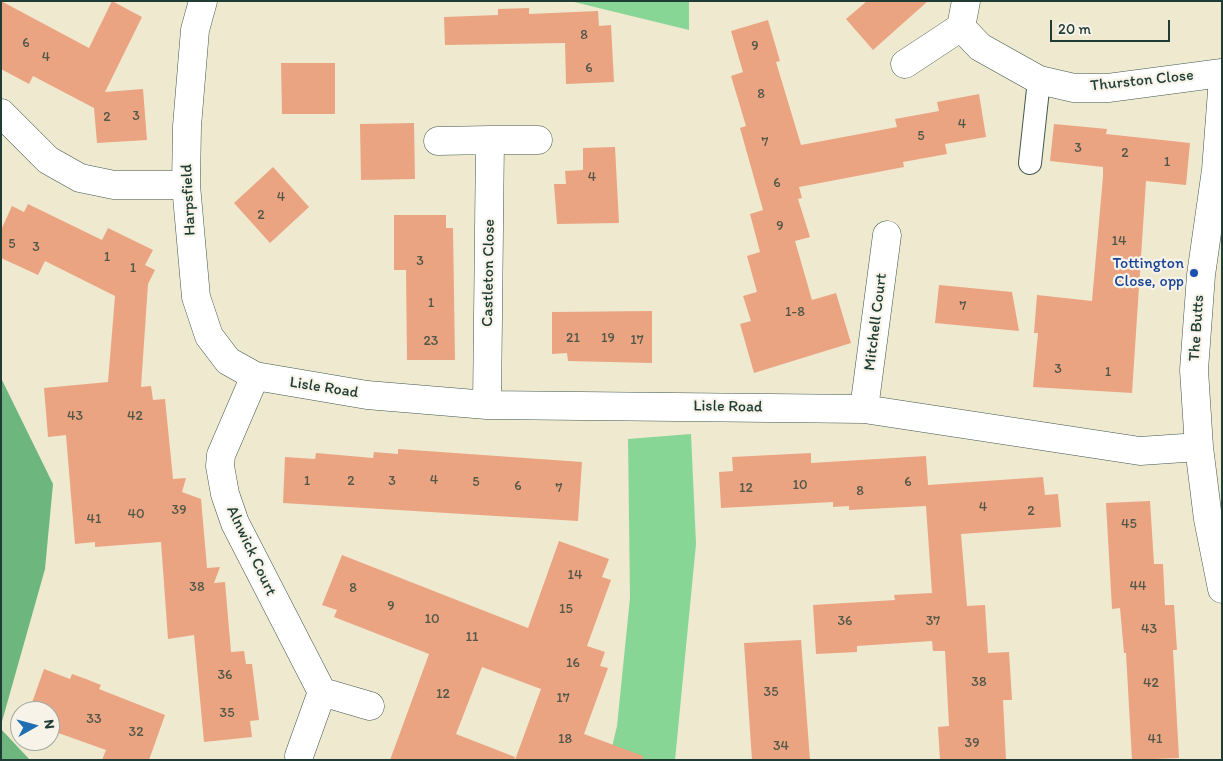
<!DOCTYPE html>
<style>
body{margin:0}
#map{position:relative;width:1223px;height:761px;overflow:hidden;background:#efe9d0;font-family:Itim,sans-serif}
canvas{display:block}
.frame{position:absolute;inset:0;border:2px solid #1f3d34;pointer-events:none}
.north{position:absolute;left:10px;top:701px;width:50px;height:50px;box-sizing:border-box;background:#f7f3e8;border:1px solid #a1aaa0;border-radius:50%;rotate:83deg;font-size:14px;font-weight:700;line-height:20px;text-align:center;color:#1f3d34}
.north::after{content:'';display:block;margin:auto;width:18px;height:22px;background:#1f6fb2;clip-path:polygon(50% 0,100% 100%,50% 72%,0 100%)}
.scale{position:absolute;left:1050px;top:20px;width:120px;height:22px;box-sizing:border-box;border:2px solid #1f3d34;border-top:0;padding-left:6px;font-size:15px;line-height:18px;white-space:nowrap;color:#1f3d34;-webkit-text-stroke:4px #f7f3e8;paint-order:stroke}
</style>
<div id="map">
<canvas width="1223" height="761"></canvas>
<div class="frame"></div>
<div class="north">N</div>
<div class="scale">20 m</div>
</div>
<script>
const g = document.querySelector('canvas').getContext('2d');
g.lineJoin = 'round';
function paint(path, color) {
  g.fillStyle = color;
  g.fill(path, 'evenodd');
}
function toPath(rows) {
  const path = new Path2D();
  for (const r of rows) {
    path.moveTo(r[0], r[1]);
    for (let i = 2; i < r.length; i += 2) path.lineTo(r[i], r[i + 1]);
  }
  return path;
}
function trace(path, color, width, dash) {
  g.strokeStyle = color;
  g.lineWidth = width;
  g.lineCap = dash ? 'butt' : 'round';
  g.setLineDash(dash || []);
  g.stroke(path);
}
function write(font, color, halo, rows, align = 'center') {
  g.font = font + ' Itim,sans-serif';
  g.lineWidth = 4.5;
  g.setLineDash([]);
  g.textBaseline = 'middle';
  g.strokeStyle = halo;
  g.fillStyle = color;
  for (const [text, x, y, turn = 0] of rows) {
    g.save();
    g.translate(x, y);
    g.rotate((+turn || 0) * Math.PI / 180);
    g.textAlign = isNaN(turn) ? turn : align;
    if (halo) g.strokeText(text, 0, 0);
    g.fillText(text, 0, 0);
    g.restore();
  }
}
paint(toPath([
 [570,1,689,1,689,30],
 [691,434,696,544,675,760,609,760,617,726,630,598,628,439]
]), '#87d695');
paint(toPath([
 [1,378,53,484,45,569,1,725],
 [1,729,30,760,1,760]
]), '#6db77e');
paint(toPath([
 [1,1,89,48,112,1,142,17,105,92,143,89,147,140,97,143,94,108,33,76,29,84,1,69],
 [867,1,928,1,873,50,846,19],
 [529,8,529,14,598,11,599,26,611,25,614,82,566,84,565,43,445,45,444,17,498,15,498,9],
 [768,20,780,61,776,62,801,145,897,127,895,119,939,111,937,102,979,94,986,137,945,144,947,154,903,162,904,167,799,187,802,198,798,199,810,237,795,241,812,300,836,293,851,343,754,373,740,324,751,321,743,296,757,292,747,256,760,252,750,214,763,210,740,128,746,126,731,76,743,72,731,31],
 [281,63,335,63,335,114,282,114],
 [414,123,415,179,361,180,360,124],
 [1054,124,1107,129,1106,134,1190,143,1186,185,1146,181,1132,393,1033,387,1038,333,1034,333,1037,295,1092,301,1103,176,1103,167,1050,161],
 [615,147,619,223,557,224,554,184,566,184,565,171,583,170,583,148],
 [273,167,309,207,270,243,234,203],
 [28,204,102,240,108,228,153,250,145,265,155,270,148,284,141,387,151,386,153,400,165,399,173,479,186,478,182,492,201,499,207,568,220,567,214,583,225,582,231,652,244,651,246,664,252,664,259,720,250,721,252,737,204,742,194,635,168,639,161,542,95,547,95,542,75,544,66,435,48,437,44,388,108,382,115,296,45,261,38,275,1,258,1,230,12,206,24,212],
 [394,215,446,215,446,228,453,228,455,360,407,360,406,270,394,270],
 [939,285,1012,292,1019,331,935,323],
 [652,311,652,363,568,361,567,353,552,354,552,312],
 [398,449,582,462,578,521,283,503,285,457,315,459,316,453,373,458,374,452,398,454],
 [811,453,811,463,926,456,928,485,1043,477,1045,495,1058,494,1061,527,961,534,967,606,985,605,988,653,1009,652,1012,700,1003,700,1006,760,940,760,938,727,949,726,945,651,933,651,932,641,857,646,857,652,816,654,813,605,895,600,894,595,932,593,926,506,849,510,849,506,833,507,833,502,721,508,719,472,733,471,732,457],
 [1150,501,1154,564,1163,564,1165,605,1174,605,1177,650,1173,650,1179,758,1132,760,1126,653,1124,653,1120,608,1112,609,1106,503],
 [559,541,609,559,602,577,611,580,587,646,605,652,600,666,608,668,584,734,643,756,643,760,515,760,541,689,482,667,456,734,515,757,514,760,390,760,429,654,334,617,337,610,322,605,342,555,528,628],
 [801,640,810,760,752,760,744,643],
 [44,669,70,679,72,674,86,679,101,685,99,689,165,715,149,760,102,760,106,750,50,730,50,711,29,711]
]), '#eaa482');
const service = toPath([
 [1030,163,1039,80]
]);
const minor = toPath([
 [203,1,195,30,187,126,186,185,196,297,209,336,228,361,255,376,367,395,487,405,864,409,1140,451,1199,447],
 [961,27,980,47,1039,80,1074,88,1108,88,1222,73],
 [905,64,961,27,966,1],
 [1222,91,1216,170,1201,275,1194,370,1199,447,1208,519,1222,589],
 [1,113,48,160,80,178,114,185,186,185],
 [438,141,490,140],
 [255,376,221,455,220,466,225,494,235,523,322,692,299,756],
 [487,405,490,140,538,140],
 [864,409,887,235],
 [322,692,370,706]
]);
trace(service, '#3e574b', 24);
trace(minor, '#3e574b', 29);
trace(service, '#fff', 22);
trace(minor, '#fff', 28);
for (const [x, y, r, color] of [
 [1194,273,5,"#1a4fb4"]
]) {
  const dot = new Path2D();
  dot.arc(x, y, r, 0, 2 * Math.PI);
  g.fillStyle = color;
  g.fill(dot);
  trace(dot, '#f7f3e8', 2);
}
write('14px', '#525748', null, [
 ["8",584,35],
 ["6",26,43],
 ["9",755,46],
 ["4",46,57],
 ["6",589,68],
 ["8",761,94],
 ["3",136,116],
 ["2",107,117],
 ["4",962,124],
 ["5",921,136],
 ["7",765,142],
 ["3",1078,148],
 ["2",1125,153],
 ["1",1167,162],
 ["4",592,177],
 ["6",777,183],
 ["4",281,197],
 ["2",261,215],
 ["9",780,226],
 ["14",1119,241],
 ["5",12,244],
 ["3",36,247],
 ["1",107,257],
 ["3",420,261],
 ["1",133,268],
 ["1",431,303],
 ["7",963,306],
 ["1-8",795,312],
 ["21",573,338],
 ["19",608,338],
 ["17",637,340],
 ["23",431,341],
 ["3",1058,369],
 ["1",1108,372],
 ["43",75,416],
 ["42",135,416],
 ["4",434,480],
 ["1",307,481],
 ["2",351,481],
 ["3",392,481],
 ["5",476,482],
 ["6",908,482],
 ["10",800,485],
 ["6",518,486],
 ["7",559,488],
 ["12",746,488],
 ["8",860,491],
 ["4",983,507],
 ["39",179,510],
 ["2",1031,511],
 ["40",136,514],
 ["41",94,519],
 ["45",1129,524],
 ["14",575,575],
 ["44",1138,586],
 ["38",197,587],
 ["8",353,588],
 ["9",391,606],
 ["15",566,609],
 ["10",432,619],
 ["36",845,621],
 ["37",933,621],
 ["43",1149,629],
 ["11",472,637],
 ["16",573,663],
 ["36",225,675],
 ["38",979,682],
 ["42",1151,683],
 ["35",771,692],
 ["12",443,694],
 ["17",563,698],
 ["35",227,713],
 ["33",94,719],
 ["32",136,732],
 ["18",565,739],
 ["41",1155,739],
 ["39",972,743],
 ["34",781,746]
]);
write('16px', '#1f3d34', '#f7f3e8', [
 ["Thurston Close",1142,81,-6],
 ["Harpsfield",189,200,-93],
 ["Castleton Close",489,273,-89],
 ["Mitchell Court",876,322,-83],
 ["The Butts",1197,328,-86],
 ["Lisle Road",324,388,9],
 ["Lisle Road",728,407,1],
 ["Alnwick Court",251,551,65]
]);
write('16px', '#164399', '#f7f3e8', [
 ["Tottington",1184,264],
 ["Close, opp",1184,282]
], 'right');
</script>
